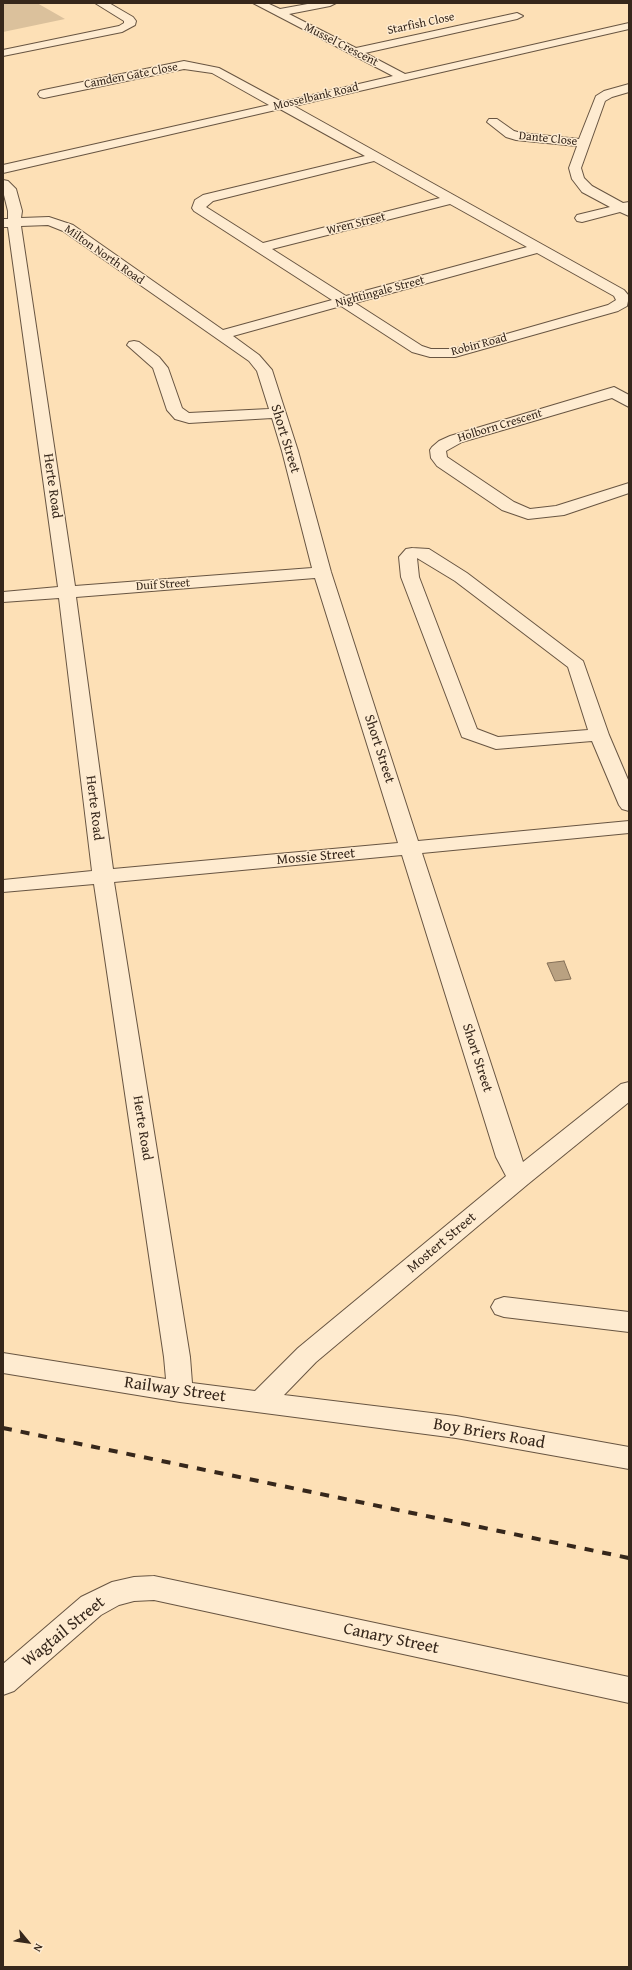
<!DOCTYPE html>
<style>
body{margin:0}
#map{position:relative;width:632px;height:1970px;overflow:hidden;background:#fde0b6;font-family:"Gentium Book Plus",serif}
canvas{display:block}
.frame{position:absolute;inset:0;border:4px solid #36271b;pointer-events:none}
.north{position:absolute;left:8px;top:1922px;width:40px;height:40px;-webkit-text-stroke:3px #feebd0;paint-order:stroke;rotate:119deg;font-size:11px;font-weight:700;line-height:16px;text-align:center;color:#36271b}
.north::after{content:'';display:block;margin:auto;width:14px;height:18px;background:#36271b;clip-path:polygon(50% 0,100% 100%,50% 72%,0 100%)}
</style>
<div id="map">
<canvas width="632" height="1970"></canvas>
<div class="frame"></div>
<div class="north">N</div>
</div>
<script>
const g = document.querySelector('canvas').getContext('2d');
g.lineJoin = 'round';
function paint(path, color) {
  g.fillStyle = color;
  g.fill(path, 'evenodd');
}
function toPath(rows) {
  const path = new Path2D();
  for (const r of rows) {
    path.moveTo(r[0], r[1]);
    for (let i = 2; i < r.length; i += 2) path.lineTo(r[i], r[i + 1]);
  }
  return path;
}
function trace(path, color, width, dash) {
  g.strokeStyle = color;
  g.lineWidth = width;
  g.lineCap = dash ? 'butt' : 'round';
  g.setLineDash(dash || []);
  g.stroke(path);
}
function write(font, color, halo, rows, align = 'center') {
  g.font = font + ' "Gentium Book Plus",serif';
  g.lineWidth = 3;
  g.setLineDash([]);
  g.textBaseline = 'middle';
  g.strokeStyle = halo;
  g.fillStyle = color;
  for (const [text, x, y, turn = 0] of rows) {
    g.save();
    g.translate(x, y);
    g.rotate((+turn || 0) * Math.PI / 180);
    g.textAlign = isNaN(turn) ? turn : align;
    if (halo) g.strokeText(text, 0, 0);
    g.fillText(text, 0, 0);
    g.restore();
  }
}
paint(toPath([
 [3,3,37,3,65,19,3,32]
]), '#dbc19c');
const water = toPath([
 [564,961,571,979,555,981,547,963,564,961]
]);
paint(water, '#b9a181');
trace(water, '#857058', 1);
const minor = toPath([
 [95,3,109,3,133,17,136,21,135,25,122,32,3,56,3,50,119,26,124,23,124,21,95,3],
 [253,3,267,3,280,9,313,3,336,3,330,6,289,14,356,48,517,13,523,16,517,19,365,53,405,74,629,23,629,29,294,106,624,290,629,296,627,306,618,311,455,357,430,357,412,352,341,306,233,336,259,355,272,370,298,451,331,572,418,841,629,821,629,833,422,853,523,1162,621,1084,629,1082,629,1102,528,1184,316,1362,284,1395,456,1416,629,1447,629,1469,456,1438,180,1402,3,1373,3,1353,166,1379,164,1357,94,884,3,892,3,880,92,871,59,598,3,602,3,592,58,587,8,227,3,227,3,219,8,219,8,211,3,191,3,180,8,181,16,189,22,211,21,218,49,217,73,225,223,330,332,300,194,211,192,208,195,200,203,195,365,156,280,109,3,173,3,165,269,105,212,73,184,69,44,98,40,97,38,94,40,91,44,90,184,61,219,68,282,102,393,76,253,3],
 [374,161,440,198,263,243,206,207,213,201,374,161],
 [450,204,527,247,346,296,272,249,450,204],
 [48,225,63,231,249,361,257,371,269,409,189,413,182,408,168,368,159,357,139,342,134,341,129,342,127,345,153,368,167,410,175,419,189,423,272,418,282,451,312,568,75,586,21,226,48,225],
 [537,253,614,296,616,300,608,305,454,349,431,349,422,346,355,303,537,253],
 [315,578,398,843,113,869,76,597,315,578],
 [402,855,496,1157,506,1176,298,1348,255,1391,192,1383,190,1357,114,882,402,855],
 [629,84,629,92,612,97,605,101,581,168,584,178,592,186,623,203,629,202,629,216,620,212,582,222,577,221,575,218,577,215,610,207,582,192,572,179,569,168,577,146,516,140,506,137,487,122,489,119,497,119,514,131,521,133,579,139,596,96,604,91,629,84],
 [614,387,629,395,629,407,612,398,462,442,446,451,447,457,514,502,530,509,556,506,629,483,629,493,564,515,528,519,502,510,437,466,431,458,430,450,432,447,439,441,450,436,614,387],
 [412,548,429,549,467,573,583,661,609,735,629,782,629,811,622,809,619,805,592,741,496,749,462,737,401,577,399,557,406,549,412,548],
 [417,558,455,581,568,667,588,730,498,737,477,729,419,577,417,558],
 [504,1297,629,1312,629,1332,504,1317,495,1314,491,1307,495,1300,504,1297],
 [154,1576,629,1677,629,1703,154,1600,134,1601,119,1605,101,1615,14,1691,3,1695,3,1664,81,1597,112,1582,134,1577,154,1576]
]);
trace(minor, '#685542', 2);
paint(minor, '#feebd0');
trace(toPath([
 [3,1428,629,1558]
]), '#36271b', 4, [9, 9]);
write('12px', '#36271b', '#feebd0', [
 ["Starfish Close",421,24,-12],
 ["Mussel Crescent",341,45,27],
 ["Camden Gate Close",131,76,-11],
 ["Mosselbank Road",316,97,-13],
 ["Dante Close",548,139,6],
 ["Wren Street",356,224,-14],
 ["Milton North Road",104,255,35],
 ["Nightingale Street",380,292,-15],
 ["Robin Road",479,345,-15],
 ["Holborn Crescent",500,426,-17],
 ["Duif Street",163,585,-4]
]);
write('14px', '#36271b', '#feebd0', [
 ["Short Street",285,439,73],
 ["Herte Road",52,486,82],
 ["Short Street",379,749,72],
 ["Herte Road",94,808,83],
 ["Mossie Street",316,857,-5],
 ["Short Street",477,1058,72],
 ["Herte Road",142,1128,81],
 ["Mostert Street",442,1243,-40]
]);
write('17px', '#36271b', '#feebd0', [
 ["Railway Street",175,1390,8],
 ["Boy Briers Road",489,1434,10],
 ["Wagtail Street",64,1632,-39],
 ["Canary Street",391,1639,12]
]);
</script>
